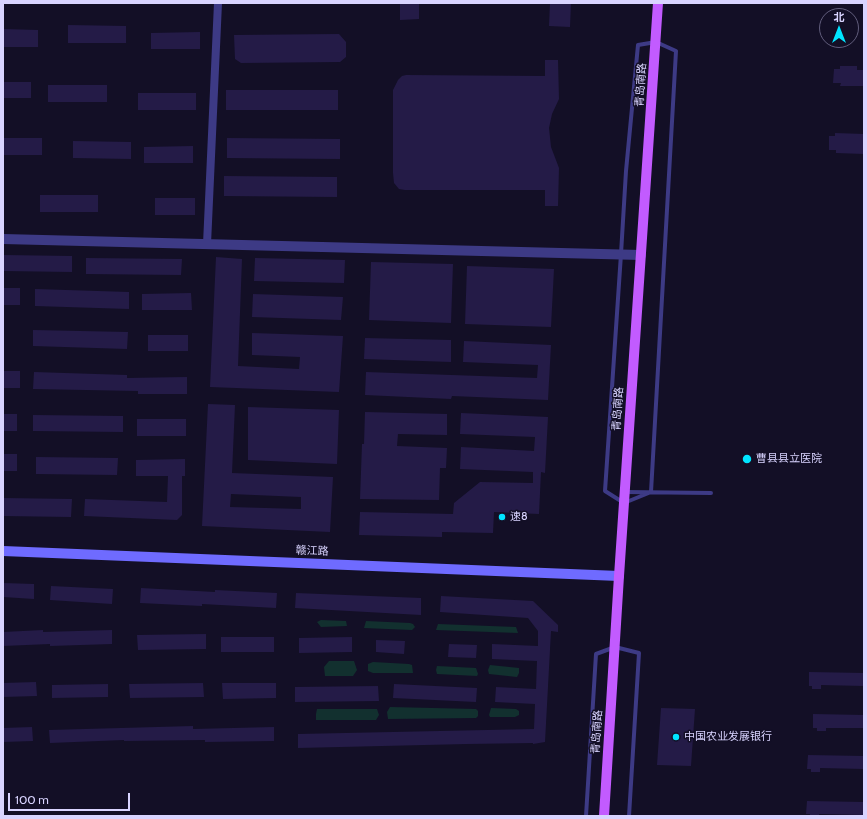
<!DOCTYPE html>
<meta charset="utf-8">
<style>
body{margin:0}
#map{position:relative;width:867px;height:819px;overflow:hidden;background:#130f26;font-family:Cabin,"Noto Sans SC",sans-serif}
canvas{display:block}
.frame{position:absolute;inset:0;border:4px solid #d9d4ff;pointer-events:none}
.north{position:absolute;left:819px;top:8px;width:40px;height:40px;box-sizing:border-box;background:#130f26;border:1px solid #625e7d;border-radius:50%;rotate:0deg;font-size:11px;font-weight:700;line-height:16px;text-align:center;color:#d9d4ff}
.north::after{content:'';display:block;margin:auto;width:14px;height:18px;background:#00e5ff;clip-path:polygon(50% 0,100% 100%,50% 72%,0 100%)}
.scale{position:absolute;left:8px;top:793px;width:122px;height:18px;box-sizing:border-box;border:2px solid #d9d4ff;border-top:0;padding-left:5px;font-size:12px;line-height:14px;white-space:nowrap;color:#d9d4ff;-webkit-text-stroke:3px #130f26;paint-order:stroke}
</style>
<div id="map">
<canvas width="867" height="819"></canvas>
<div class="frame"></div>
<div class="north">北</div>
<div class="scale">100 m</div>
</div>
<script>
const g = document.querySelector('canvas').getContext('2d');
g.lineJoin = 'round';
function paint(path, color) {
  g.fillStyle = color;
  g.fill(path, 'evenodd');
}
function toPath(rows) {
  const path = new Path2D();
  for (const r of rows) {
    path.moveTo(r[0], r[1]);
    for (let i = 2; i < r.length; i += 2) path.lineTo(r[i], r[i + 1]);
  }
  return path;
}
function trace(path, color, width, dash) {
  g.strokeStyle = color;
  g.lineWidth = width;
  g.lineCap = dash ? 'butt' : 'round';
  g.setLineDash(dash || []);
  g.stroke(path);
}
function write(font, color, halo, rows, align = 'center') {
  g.font = font + ' Cabin,"Noto Sans SC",sans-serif';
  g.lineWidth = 3;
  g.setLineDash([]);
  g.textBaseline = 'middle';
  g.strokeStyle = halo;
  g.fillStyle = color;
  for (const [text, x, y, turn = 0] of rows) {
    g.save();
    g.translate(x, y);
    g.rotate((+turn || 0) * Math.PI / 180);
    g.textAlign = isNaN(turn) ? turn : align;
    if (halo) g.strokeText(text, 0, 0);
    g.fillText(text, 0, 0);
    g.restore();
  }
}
paint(toPath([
 [321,620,346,621,347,626,321,627,317,622],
 [366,621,410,623,413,624,415,627,412,630,364,628],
 [438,624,516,627,518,633,436,630],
 [329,661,354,661,357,670,353,676,325,676,324,667],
 [373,662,409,664,412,665,413,673,373,673,368,671,368,664],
 [490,665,519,668,519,673,517,677,489,674,488,670],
 [437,666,476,668,478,674,477,676,437,674,436,670],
 [390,707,476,709,478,711,478,716,476,718,388,719,387,712],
 [491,708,516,709,519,711,519,715,515,717,490,717,489,715],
 [317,709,377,709,379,715,376,720,316,720,316,714]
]), '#12302f');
paint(toPath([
 [400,3,419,3,419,19,400,20],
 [550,3,571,3,570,27,549,26],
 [68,25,126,26,126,43,68,43],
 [3,29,38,30,38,47,3,47],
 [200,32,200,49,151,49,151,33],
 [339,34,346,42,346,57,340,62,241,63,235,59,234,35],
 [545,60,558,60,559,99,552,114,549,128,551,147,559,168,558,206,545,206,545,190,405,190,399,189,394,183,393,173,393,90,398,80,402,76,406,75,545,76],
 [840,66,857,66,857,70,864,70,864,86,840,86,841,83,833,83,834,69,840,69],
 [3,82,31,82,31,98,3,98],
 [48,85,107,85,107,102,48,102],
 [226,90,338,90,338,110,226,110],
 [138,93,196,93,196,110,138,110],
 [835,133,864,134,864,154,836,153,836,150,829,150,829,136,835,136],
 [3,138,42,138,42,155,3,155],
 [227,138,340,139,340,159,227,158],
 [73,141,131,142,131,159,73,158],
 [193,146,193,163,144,163,144,147],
 [224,176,337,177,337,197,224,196],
 [40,195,98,195,98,212,40,212],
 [155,198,195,198,195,215,155,215],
 [3,255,72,256,72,272,3,271],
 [216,257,242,259,238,366,299,369,300,357,252,355,252,333,343,336,339,392,210,387],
 [86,258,182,259,181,275,86,274],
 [255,258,345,260,344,283,254,281],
 [371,262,453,264,451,323,369,320],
 [467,266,554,269,551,327,465,324],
 [3,288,20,288,20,305,3,305],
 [35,289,129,292,129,309,35,306],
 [191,293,192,310,142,310,142,294],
 [253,294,343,297,341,320,252,317],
 [33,330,128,332,127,349,33,346],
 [148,335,188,335,188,351,148,351],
 [365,338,451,340,451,362,364,359],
 [464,341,551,345,548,400,452,396,451,399,365,395,366,372,537,378,538,365,463,362],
 [3,371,20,371,20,388,3,388],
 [34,372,127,375,127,378,187,377,187,394,138,394,138,391,33,389],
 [208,404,235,405,232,473,333,477,330,532,202,526],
 [231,494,301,497,301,509,230,507],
 [248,407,339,410,337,464,248,460],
 [365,412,447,414,447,435,398,434,397,446,447,448,446,468,440,468,439,500,360,499,362,444,364,444],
 [461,413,548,417,545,473,541,472,539,514,494,512,493,533,442,532,442,537,359,535,360,512,453,514,454,503,480,482,533,483,533,472,460,469,461,447,534,451,535,437,460,434],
 [3,414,17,414,17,431,3,431],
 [33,415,123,416,123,432,33,431],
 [137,419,186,419,186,436,137,436],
 [3,454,17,454,17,471,3,471],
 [36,457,118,458,117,475,36,474],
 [185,459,185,476,182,476,182,515,177,520,84,516,85,499,167,502,168,476,136,476,136,460],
 [3,498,72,499,71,517,3,516],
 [3,583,34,584,34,599,3,597],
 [51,586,113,589,112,604,50,600],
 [141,588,215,592,215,590,277,593,276,608,202,604,202,606,140,603],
 [296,593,421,598,421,615,295,608],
 [441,596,533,601,558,625,558,632,551,631,545,742,533,744,533,743,467,744,298,748,298,734,534,729,535,704,495,702,496,687,536,689,537,661,492,659,492,644,538,646,538,631,528,618,440,612],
 [43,630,43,632,112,630,112,644,50,646,50,644,3,646,3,632],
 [206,634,206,649,138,650,137,635],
 [221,637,274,637,274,652,221,652],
 [352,637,352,652,299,653,299,638],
 [376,640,405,641,404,654,376,652],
 [449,644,477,645,476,658,448,657],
 [809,672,864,673,864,686,821,685,821,689,812,689,812,686,809,686],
 [36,682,37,696,3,697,3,683],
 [203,683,204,697,130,698,129,684],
 [222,683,276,683,276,698,223,699],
 [108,684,108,697,52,698,52,685],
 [394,684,477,688,476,702,393,698],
 [378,686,379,701,295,702,295,687],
 [661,708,695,709,691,766,657,765],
 [813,714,864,715,864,728,826,728,826,731,817,731,817,728,813,728],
 [193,726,193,729,274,727,274,741,205,742,205,740,124,741,124,740,50,743,49,730],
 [32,727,33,741,3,742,3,728],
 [808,755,864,756,864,769,820,768,820,772,811,772,811,769,807,769],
 [807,801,864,802,864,815,819,814,819,816,810,816,810,814,806,814]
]), '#241b47');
trace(toPath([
 [656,42,676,51,651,492,624,503,605,491,621,254,626,171,638,45,656,42],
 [625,492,711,493],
 [586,816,596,654,615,647,639,653,629,816]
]), '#3d3a85', 4);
trace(toPath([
 [207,244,218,3]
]), '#3d3a85', 8);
trace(toPath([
 [3,239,641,255]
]), '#3d3a85', 10);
trace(toPath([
 [3,551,619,576]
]), '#6f6bff', 10);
trace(toPath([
 [604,816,619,576,658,3]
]), '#c25bff', 10);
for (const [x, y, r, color] of [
 [747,459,5,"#00e5ff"],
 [502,517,4,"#00e5ff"],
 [676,737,4,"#00e5ff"]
]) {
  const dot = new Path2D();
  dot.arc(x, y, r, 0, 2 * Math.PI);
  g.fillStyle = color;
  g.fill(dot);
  trace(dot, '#130f26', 1.5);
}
write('11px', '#d9d4ff', '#130f26', [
 ["青岛南路",641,85,-86],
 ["青岛南路",618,409,-86],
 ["赣江路",312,551,2],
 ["青岛南路",597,732,-86]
]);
write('11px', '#d9d4ff', '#130f26', [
 ["曹县县立医院",756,459],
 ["速8",510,517],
 ["中国农业发展银行",684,737]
], 'left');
</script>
